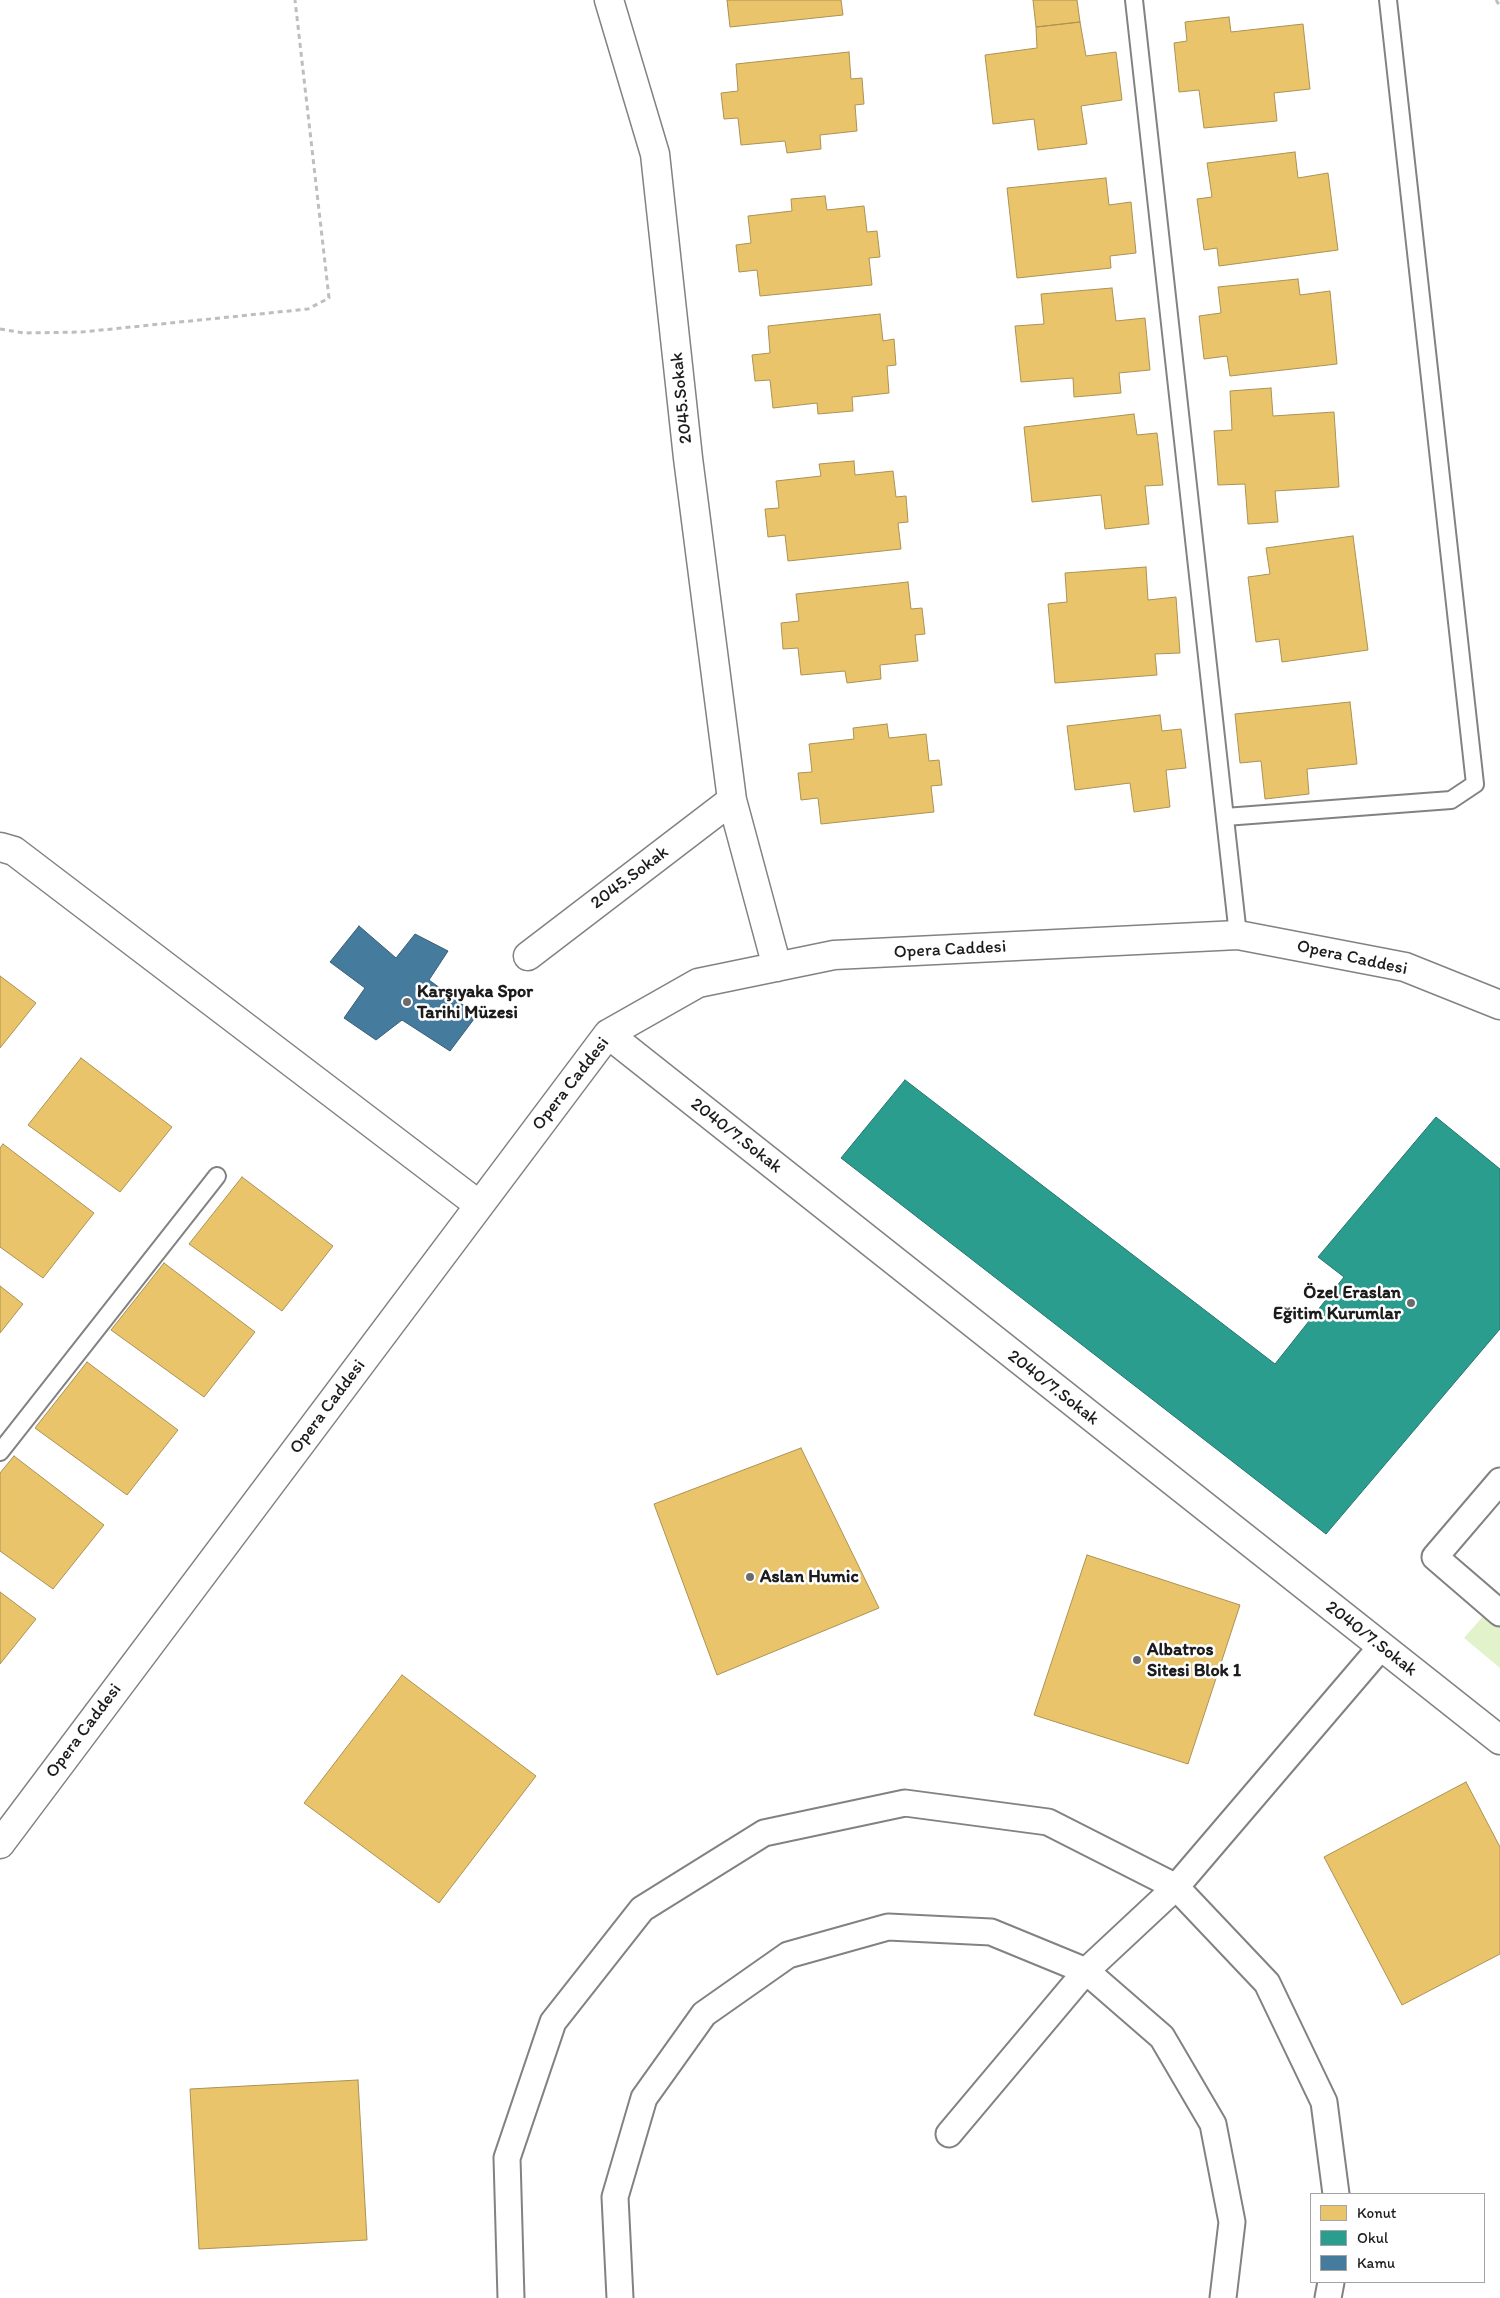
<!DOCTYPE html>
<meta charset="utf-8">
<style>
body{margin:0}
#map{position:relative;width:1500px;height:2298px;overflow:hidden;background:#fff;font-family:Itim,sans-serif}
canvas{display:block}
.legend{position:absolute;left:1310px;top:2193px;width:175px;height:90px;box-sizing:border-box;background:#fff;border:1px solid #a4a4a4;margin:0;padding:6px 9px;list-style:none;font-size:15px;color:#1c1c1c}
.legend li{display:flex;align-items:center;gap:10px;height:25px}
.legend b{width:25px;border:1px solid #a4a4a4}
</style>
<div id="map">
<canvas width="1500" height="2298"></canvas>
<ul class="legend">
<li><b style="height:14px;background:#e9c46a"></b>Konut</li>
<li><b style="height:14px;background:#2a9d8f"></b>Okul</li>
<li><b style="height:14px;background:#457b9d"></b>Kamu</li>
</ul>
</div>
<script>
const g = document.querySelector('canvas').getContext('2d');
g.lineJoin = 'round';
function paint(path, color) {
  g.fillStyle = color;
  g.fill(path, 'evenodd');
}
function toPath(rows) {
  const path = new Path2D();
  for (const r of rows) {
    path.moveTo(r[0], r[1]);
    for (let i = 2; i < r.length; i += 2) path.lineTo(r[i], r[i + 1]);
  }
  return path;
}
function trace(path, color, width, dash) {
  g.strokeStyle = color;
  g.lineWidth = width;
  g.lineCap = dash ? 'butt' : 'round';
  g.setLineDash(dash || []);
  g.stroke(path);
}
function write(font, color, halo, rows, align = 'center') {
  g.font = font + ' Itim,sans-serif';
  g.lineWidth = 5;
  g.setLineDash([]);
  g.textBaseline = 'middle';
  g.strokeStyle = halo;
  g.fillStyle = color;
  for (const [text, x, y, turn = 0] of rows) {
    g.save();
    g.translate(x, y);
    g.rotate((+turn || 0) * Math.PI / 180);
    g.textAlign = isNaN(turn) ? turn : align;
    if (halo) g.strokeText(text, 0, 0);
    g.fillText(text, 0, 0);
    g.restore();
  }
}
paint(toPath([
 [1500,1597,1500,1668,1464,1638]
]), '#e2f2ca');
const homes = toPath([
 [727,0,841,0,843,15,730,27,727,0],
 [1033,0,1077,0,1080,22,1036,27,1033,0],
 [1229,17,1231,32,1303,24,1310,89,1274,93,1277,121,1204,128,1199,90,1179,92,1174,43,1187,41,1185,22,1229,17],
 [1080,22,1086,56,1116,52,1122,100,1081,106,1087,144,1038,150,1034,119,993,124,985,55,1037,48,1036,27,1080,22],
 [849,52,851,79,862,78,864,104,855,105,857,131,820,135,821,149,787,153,785,141,741,145,738,118,724,119,721,93,738,91,736,64,849,52],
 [1295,152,1298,178,1328,173,1338,250,1219,266,1217,248,1204,250,1197,199,1212,197,1207,163,1295,152],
 [1106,178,1109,205,1131,202,1136,253,1110,256,1111,268,1017,278,1007,188,1106,178],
 [825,196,827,210,864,206,867,232,877,231,880,257,869,258,872,285,760,296,757,270,739,272,736,245,751,243,748,216,792,211,791,199,825,196],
 [1298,279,1300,295,1330,291,1337,364,1230,376,1227,356,1204,359,1199,316,1221,313,1218,287,1298,279],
 [1112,288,1116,321,1145,318,1150,370,1119,373,1121,393,1074,397,1073,378,1021,382,1015,326,1044,324,1041,294,1112,288],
 [880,314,883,341,894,339,896,365,887,366,889,393,852,397,853,411,818,414,817,403,773,408,770,380,755,381,752,355,770,353,768,326,880,314],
 [1271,388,1273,416,1334,412,1339,487,1275,491,1278,522,1248,524,1245,484,1218,485,1214,431,1232,430,1230,391,1271,388],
 [1134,414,1137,435,1157,433,1163,485,1145,486,1149,524,1105,529,1101,495,1032,502,1024,427,1134,414],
 [854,461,855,475,893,471,896,497,906,496,908,522,898,523,901,549,788,561,785,535,768,537,765,509,779,508,776,481,821,476,819,464,854,461],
 [1353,536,1368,650,1282,662,1279,639,1256,642,1248,577,1270,574,1266,548,1353,536],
 [1146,567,1148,600,1176,597,1180,653,1155,654,1157,675,1055,683,1048,604,1067,602,1065,573,1146,567],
 [908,582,911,609,922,608,925,634,915,635,918,661,880,665,881,679,847,683,845,671,801,675,798,648,783,649,781,623,799,621,796,594,908,582],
 [1350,702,1357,764,1307,769,1309,794,1265,799,1261,761,1240,763,1235,714,1350,702],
 [1160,715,1162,731,1181,729,1186,768,1166,770,1170,807,1134,812,1130,783,1075,790,1067,726,1160,715],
 [887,724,889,738,926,734,929,761,939,760,942,785,931,786,934,812,821,824,818,798,801,800,798,773,812,772,809,744,854,739,853,728,887,724],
 [0,976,36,1003,0,1048,0,976],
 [81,1058,172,1127,120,1192,28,1125,81,1058],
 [3,1144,94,1213,43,1278,0,1247,0,1148,3,1144],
 [242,1177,333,1246,282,1311,189,1244,242,1177],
 [164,1263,255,1332,204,1397,111,1330,164,1263],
 [0,1286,23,1304,0,1333,0,1286],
 [87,1362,178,1430,127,1495,35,1428,87,1362],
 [801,1448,879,1608,717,1675,654,1504,801,1448],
 [14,1456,104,1525,53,1589,0,1551,0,1473,14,1456],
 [1087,1555,1240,1605,1188,1764,1034,1715,1087,1555],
 [0,1592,36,1619,0,1664,0,1592],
 [402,1675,536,1776,439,1903,304,1803,402,1675],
 [1466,1782,1500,1847,1500,1954,1402,2005,1324,1857,1466,1782],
 [358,2080,367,2240,199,2249,190,2089,358,2080]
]);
paint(homes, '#e9c46a');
trace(homes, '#ac9253', 1);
const schools = toPath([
 [905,1080,1275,1364,1344,1277,1318,1257,1436,1117,1500,1169,1500,1329,1326,1534,841,1158,905,1080]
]);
paint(schools, '#2a9d8f');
trace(schools, '#26766c', 1);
const public = toPath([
 [359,926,396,958,415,934,448,951,429,980,477,1015,450,1051,402,1020,376,1040,344,1018,365,988,330,962,359,926]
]);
paint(public, '#457b9d');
trace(public, '#395e76', 1);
const service = toPath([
 [1134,0,1238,935],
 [1225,817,1451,800,1475,784,1388,0],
 [0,1452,217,1176]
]);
const pedestrian = toPath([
 [1500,1481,1435,1557,1500,1613],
 [949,2134,1086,1971,1176,1887,1381,1647],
 [511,2298,507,2158,553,2022,642,1909,764,1833,905,1803,1048,1822,1176,1887,1267,1983,1324,2102,1336,2194],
 [620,2298,615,2197,644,2098,704,2014,788,1955,888,1927,991,1932,1086,1971,1162,2037,1213,2124,1232,2222,1223,2298],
 [1328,2298,1331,2282]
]);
const minor = toPath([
 [609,0,655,154,688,458,732,800,777,967],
 [0,847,14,851,479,1205],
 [528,956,732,800],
 [608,1034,1500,1740],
 [0,1844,608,1034,698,983,834,955,1238,935,1405,967,1500,1005]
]);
trace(service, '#828282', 20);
trace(pedestrian, '#828282', 29);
trace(minor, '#828282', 31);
trace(toPath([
 [1496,0,1500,6],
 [0,329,24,333,82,332,308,309,329,298,295,0]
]), '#bebebe', 3, [5, 4]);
trace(service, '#fff', 16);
trace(pedestrian, '#fff', 25);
trace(minor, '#fff', 28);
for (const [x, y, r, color] of [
 [407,1002,5,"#6b6b6b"],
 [1411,1303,5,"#6b6b6b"],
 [750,1577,5,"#6b6b6b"],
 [1137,1660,5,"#6b6b6b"]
]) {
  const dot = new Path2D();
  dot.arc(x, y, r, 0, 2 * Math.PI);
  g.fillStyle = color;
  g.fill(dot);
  trace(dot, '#fff', 2);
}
write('18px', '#1c1c1c', '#fff', [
 ["2045.Sokak",682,398,-96],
 ["2045.Sokak",630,878,-37],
 ["Opera Caddesi",950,950,-3],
 ["Opera Caddesi",1352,958,12],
 ["Opera Caddesi",571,1084,-52],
 ["2040/7.Sokak",736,1136,38],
 ["2040/7.Sokak",1053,1388,38],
 ["Opera Caddesi",328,1407,-53],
 ["2040/7.Sokak",1371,1639,38],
 ["Opera Caddesi",84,1731,-53]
]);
write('bold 18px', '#1c1c1c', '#fff', [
 ["Karşıyaka Spor",417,992],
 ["Tarihi Müzesi",417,1013],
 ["Özel Eraslan",1401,1293,"right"],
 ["Eğitim Kurumlar",1401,1314,"right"],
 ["Aslan Humic",760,1577],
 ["Albatros",1147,1650],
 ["Sitesi Blok 1",1147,1671]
], 'left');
</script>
